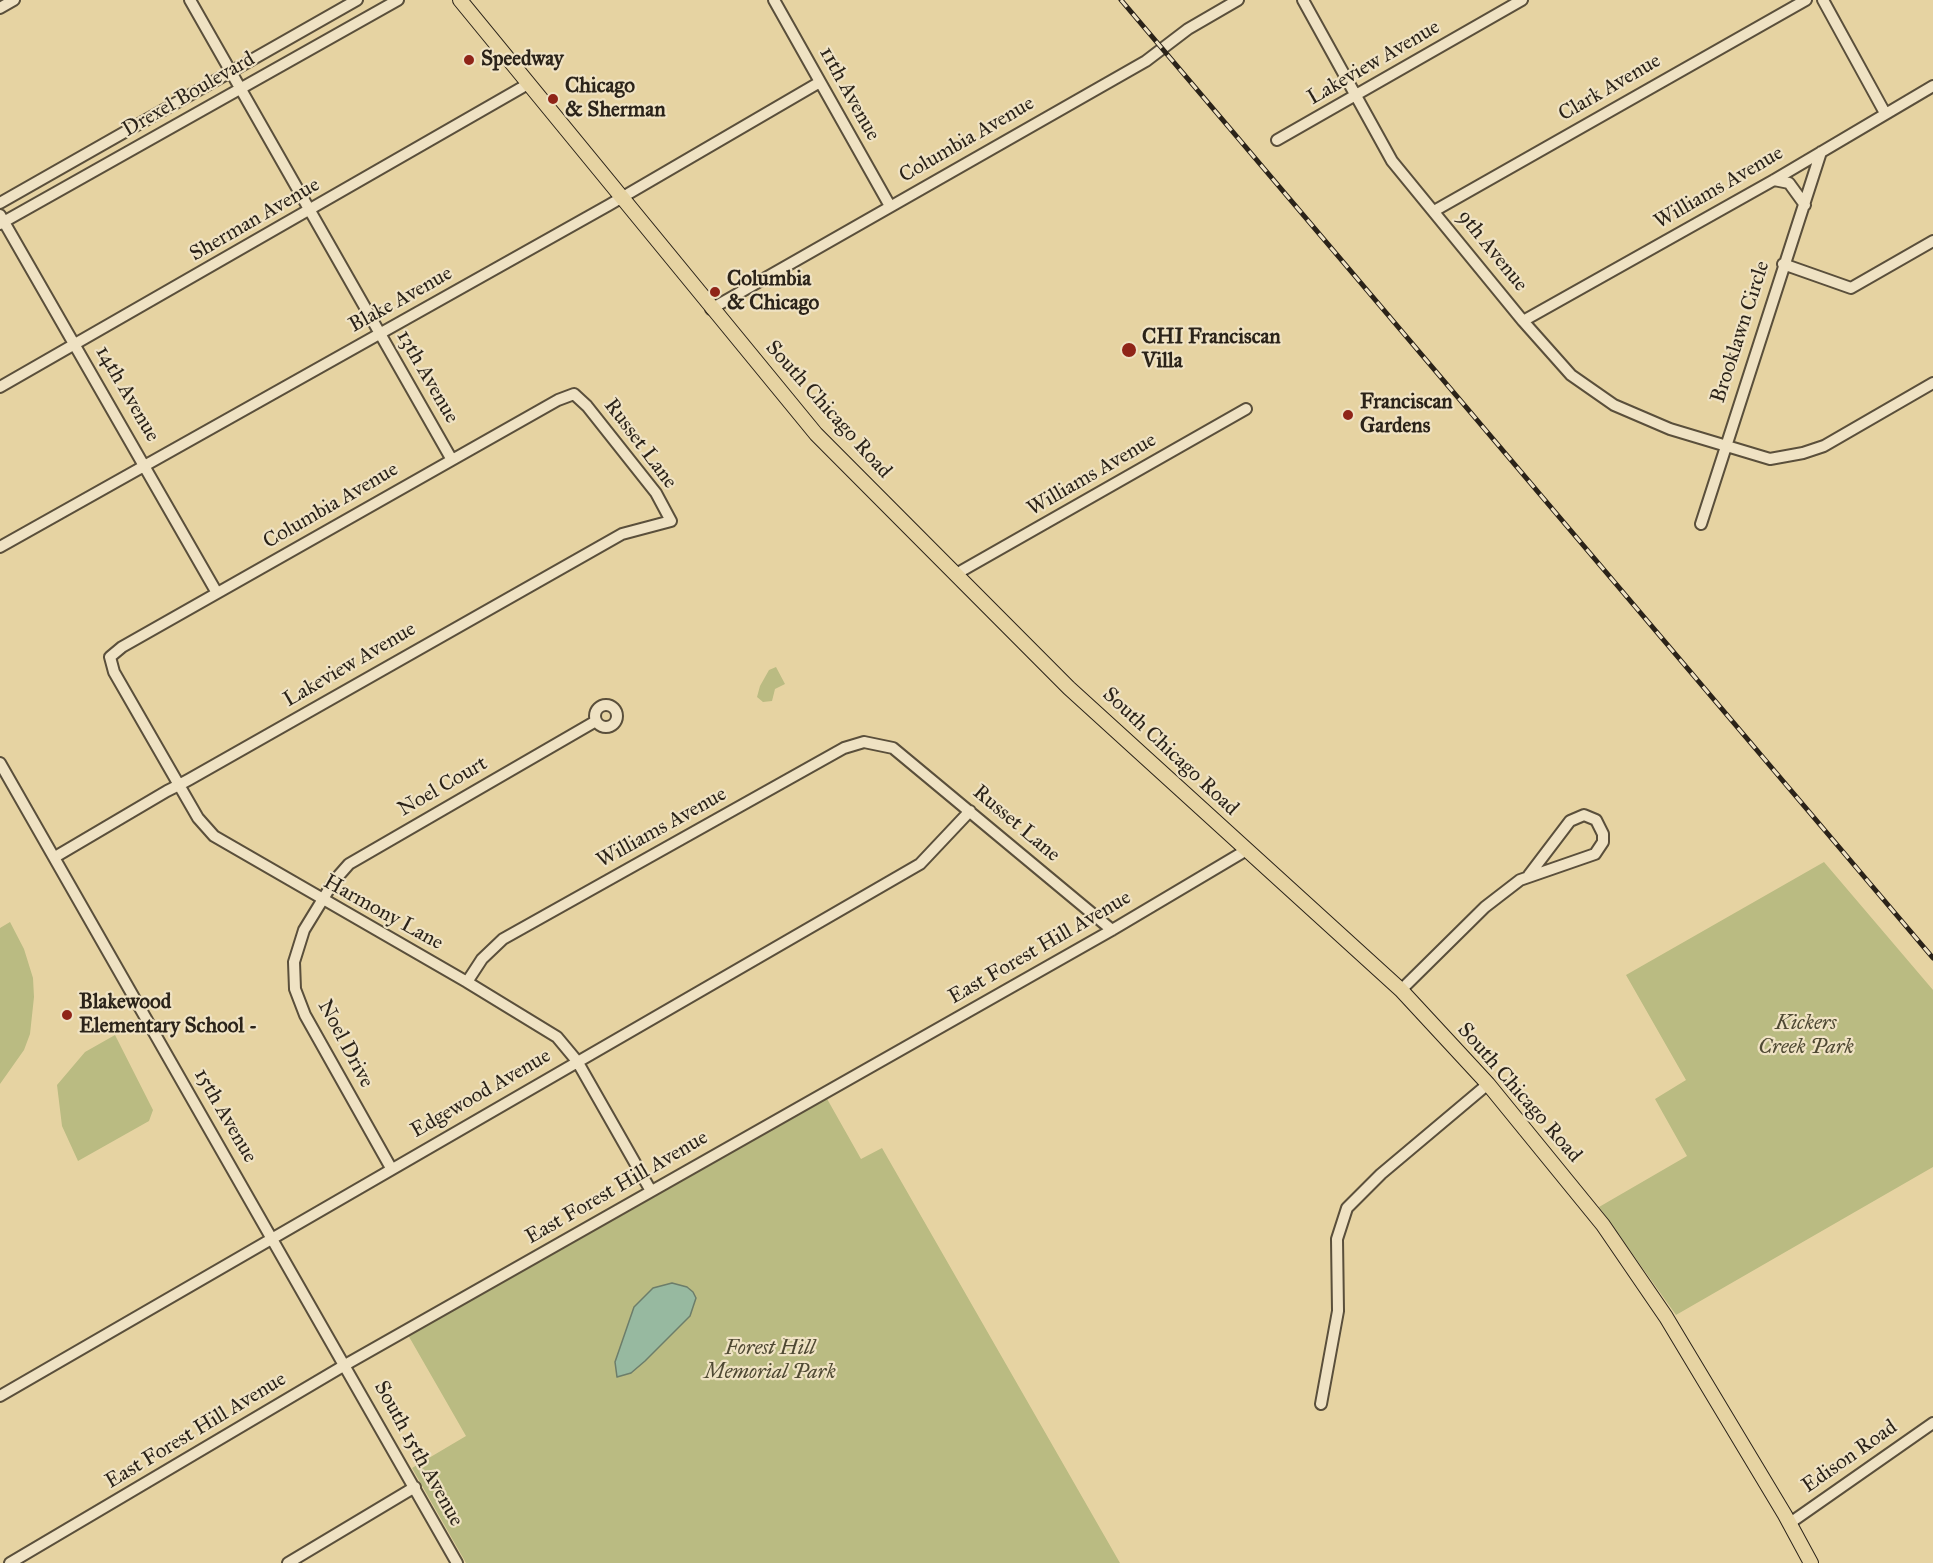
<!DOCTYPE html>
<style>
body{margin:0}
canvas{display:block;background:#e6d3a2}
</style>
<canvas width="1933" height="1563"></canvas>
<script>
const g = document.querySelector('canvas').getContext('2d');
g.lineJoin = 'round';
function paint(path, color) {
  g.fillStyle = color;
  g.fill(path, 'evenodd');
}
function toPath(rows) {
  const path = new Path2D();
  for (const r of rows) {
    if (r.length === 3) {
      path.moveTo(r[0] + r[2], r[1]);
      path.arc(r[0], r[1], r[2], 0, 2 * Math.PI);
      continue;
    }
    path.moveTo(r[0], r[1]);
    for (let i = 2; i < r.length; i += 2) path.lineTo(r[i], r[i + 1]);
  }
  return path;
}
function trace(path, color, width, dash) {
  g.strokeStyle = color;
  g.lineWidth = width;
  g.lineCap = dash ? 'butt' : 'round';
  g.setLineDash(dash || []);
  g.stroke(path);
}
function write(font, color, halo, rows, align = 'center') {
  g.font = font + ' "IM FELL Great Primer",serif';
  g.lineWidth = 4.5;
  g.setLineDash([]);
  g.textBaseline = 'middle';
  g.strokeStyle = halo;
  g.fillStyle = color;
  for (const [text, x, y, turn = 0] of rows) {
    g.save();
    g.translate(x, y);
    g.rotate((+turn || 0) * Math.PI / 180);
    g.textAlign = isNaN(turn) ? turn : align;
    if (halo) g.strokeText(text, 0, 0);
    g.fillText(text, 0, 0);
    g.restore();
  }
}
paint(toPath([
 [776,667,785,684,775,689,772,701,763,702,757,697,760,686,769,670],
 [1824,862,1933,990,1933,1167,1676,1315,1599,1207,1687,1156,1655,1099,1686,1080,1626,975],
 [10,922,24,949,33,978,34,997,30,1034,24,1050,0,1084,0,928],
 [115,1035,153,1110,149,1121,78,1161,62,1126,57,1085,85,1052],
 [826,1097,861,1159,882,1148,1120,1563,466,1563,412,1468,466,1436,408,1335]
]), '#babb82');
const water = toPath([
 [672,1283,687,1287,693,1292,696,1298,690,1316,645,1361,631,1373,617,1377,615,1362,634,1307,653,1288,672,1283]
]);
paint(water, '#97b9a0');
trace(water, '#6c7d6a', 1.5);
const minor = toPath([
 [190,0,452,460],
 [774,0,890,206],
 [1303,0,1392,161,1523,321,1571,375,1614,405,1670,429,1770,459,1803,453,1824,446,1933,383],
 [1823,0,1885,113],
 [0,8,14,0],
 [1277,140,1522,0],
 [1774,180,1789,183,1805,205],
 [0,203,357,0],
 [1434,211,1806,0],
 [0,215,217,593],
 [0,224,398,0],
 [1783,264,1851,288,1933,241],
 [711,309,1146,61,1188,29,1238,0],
 [1523,321,1774,180,1933,86],
 [0,387,528,84],
 [1701,524,1821,152],
 [0,547,609,205,820,82],
 [956,574,1246,409],
 [606,716,11],
 [0,763,457,1563],
 [55,857,167,791,179,785,190,779,622,534,671,521,656,493,587,406,574,394,558,400,452,460,122,647,110,657,114,672,179,785,198,818,214,836,467,982,557,1037,577,1061,651,1191],
 [467,982,482,959,503,939,844,748,864,742,893,748,1112,930],
 [1401,990,1485,907,1520,880,1595,854,1603,842,1603,834,1596,820,1584,815,1570,821,1529,875],
 [391,1168,305,1015,295,989,294,962,304,930,334,881,349,864,596,721],
 [0,1396,920,864,970,811],
 [1321,1404,1338,1311,1337,1239,1347,1208,1381,1174,1488,1084],
 [1790,1523,1933,1423],
 [10,1563,345,1365,1112,930,1245,851],
 [288,1563,415,1487]
]);
const major = toPath([
 [460,0,816,434,1069,688,1401,990,1488,1084,1603,1225,1666,1317,1785,1515,1811,1563]
]);
trace(minor, '#5a4f3b', 14);
trace(major, '#2b2319', 16);
trace(minor, '#efe2c3', 10);
trace(major, '#e6d3a2', 14);
const rail = toPath([
 [1121,0,1933,958]
]);
trace(rail, '#2b2319', 5);
trace(rail, '#efe2c3', 3, [9]);
for (const [x, y, r, color] of [
 [469,60,6,"#8f2418"],
 [553,99,6,"#8f2418"],
 [715,292,6,"#8f2418"],
 [1129,350,8,"#8f2418"],
 [1348,415,6,"#8f2418"],
 [67,1015,6,"#8f2418"]
]) {
  const dot = new Path2D();
  dot.arc(x, y, r, 0, 2 * Math.PI);
  g.fillStyle = color;
  g.fill(dot);
  trace(dot, '#efe2c3', 2);
}
write('bold 21px', '#2b2319', '#efe2c3', [
 ["Speedway",481,60],
 ["Chicago",565,87],
 ["& Sherman",565,111],
 ["Columbia",727,280],
 ["& Chicago",727,304],
 ["CHI Franciscan",1142,338],
 ["Villa",1142,362],
 ["Franciscan",1360,403],
 ["Gardens",1360,427],
 ["Blakewood",79,1003],
 ["Elementary School -",79,1027]
], 'left');
write('21px', '#2b2319', '#efe2c3', [
 ["Lakeview Avenue",1374,63,-30],
 ["Clark Avenue",1610,88,-30],
 ["11th Avenue",849,94,61],
 ["Drexel Boulevard",189,95,-30],
 ["Columbia Avenue",967,140,-30],
 ["Williams Avenue",1719,188,-30],
 ["Sherman Avenue",255,220,-30],
 ["9th Avenue",1492,251,51],
 ["Blake Avenue",401,300,-29],
 ["Brooklawn Circle",1741,332,-72],
 ["13th Avenue",427,377,60],
 ["14th Avenue",127,394,60],
 ["South Chicago Road",828,410,48],
 ["Russet Lane",640,444,53],
 ["Williams Avenue",1092,475,-30],
 ["Columbia Avenue",331,506,-30],
 ["Lakeview Avenue",350,665,-30],
 ["South Chicago Road",1170,752,43],
 ["Noel Court",443,787,-30],
 ["Russet Lane",1016,824,40],
 ["Williams Avenue",662,828,-29],
 ["Harmony Lane",383,913,29],
 ["East Forest Hill Avenue",1040,948,-30],
 ["Noel Drive",345,1044,62],
 ["South Chicago Road",1519,1093,49],
 ["Edgewood Avenue",481,1094,-30],
 ["15th Avenue",225,1116,60],
 ["East Forest Hill Avenue",617,1188,-30],
 ["East Forest Hill Avenue",196,1431,-31],
 ["South 15th Avenue",418,1454,61],
 ["Edison Road",1850,1457,-35]
]);
write('italic 21px', '#4f4933', '#efe2c3', [
 ["Kickers",1806,1024],
 ["Creek Park",1806,1048],
 ["Forest Hill",770,1349],
 ["Memorial Park",770,1373]
]);
</script>
